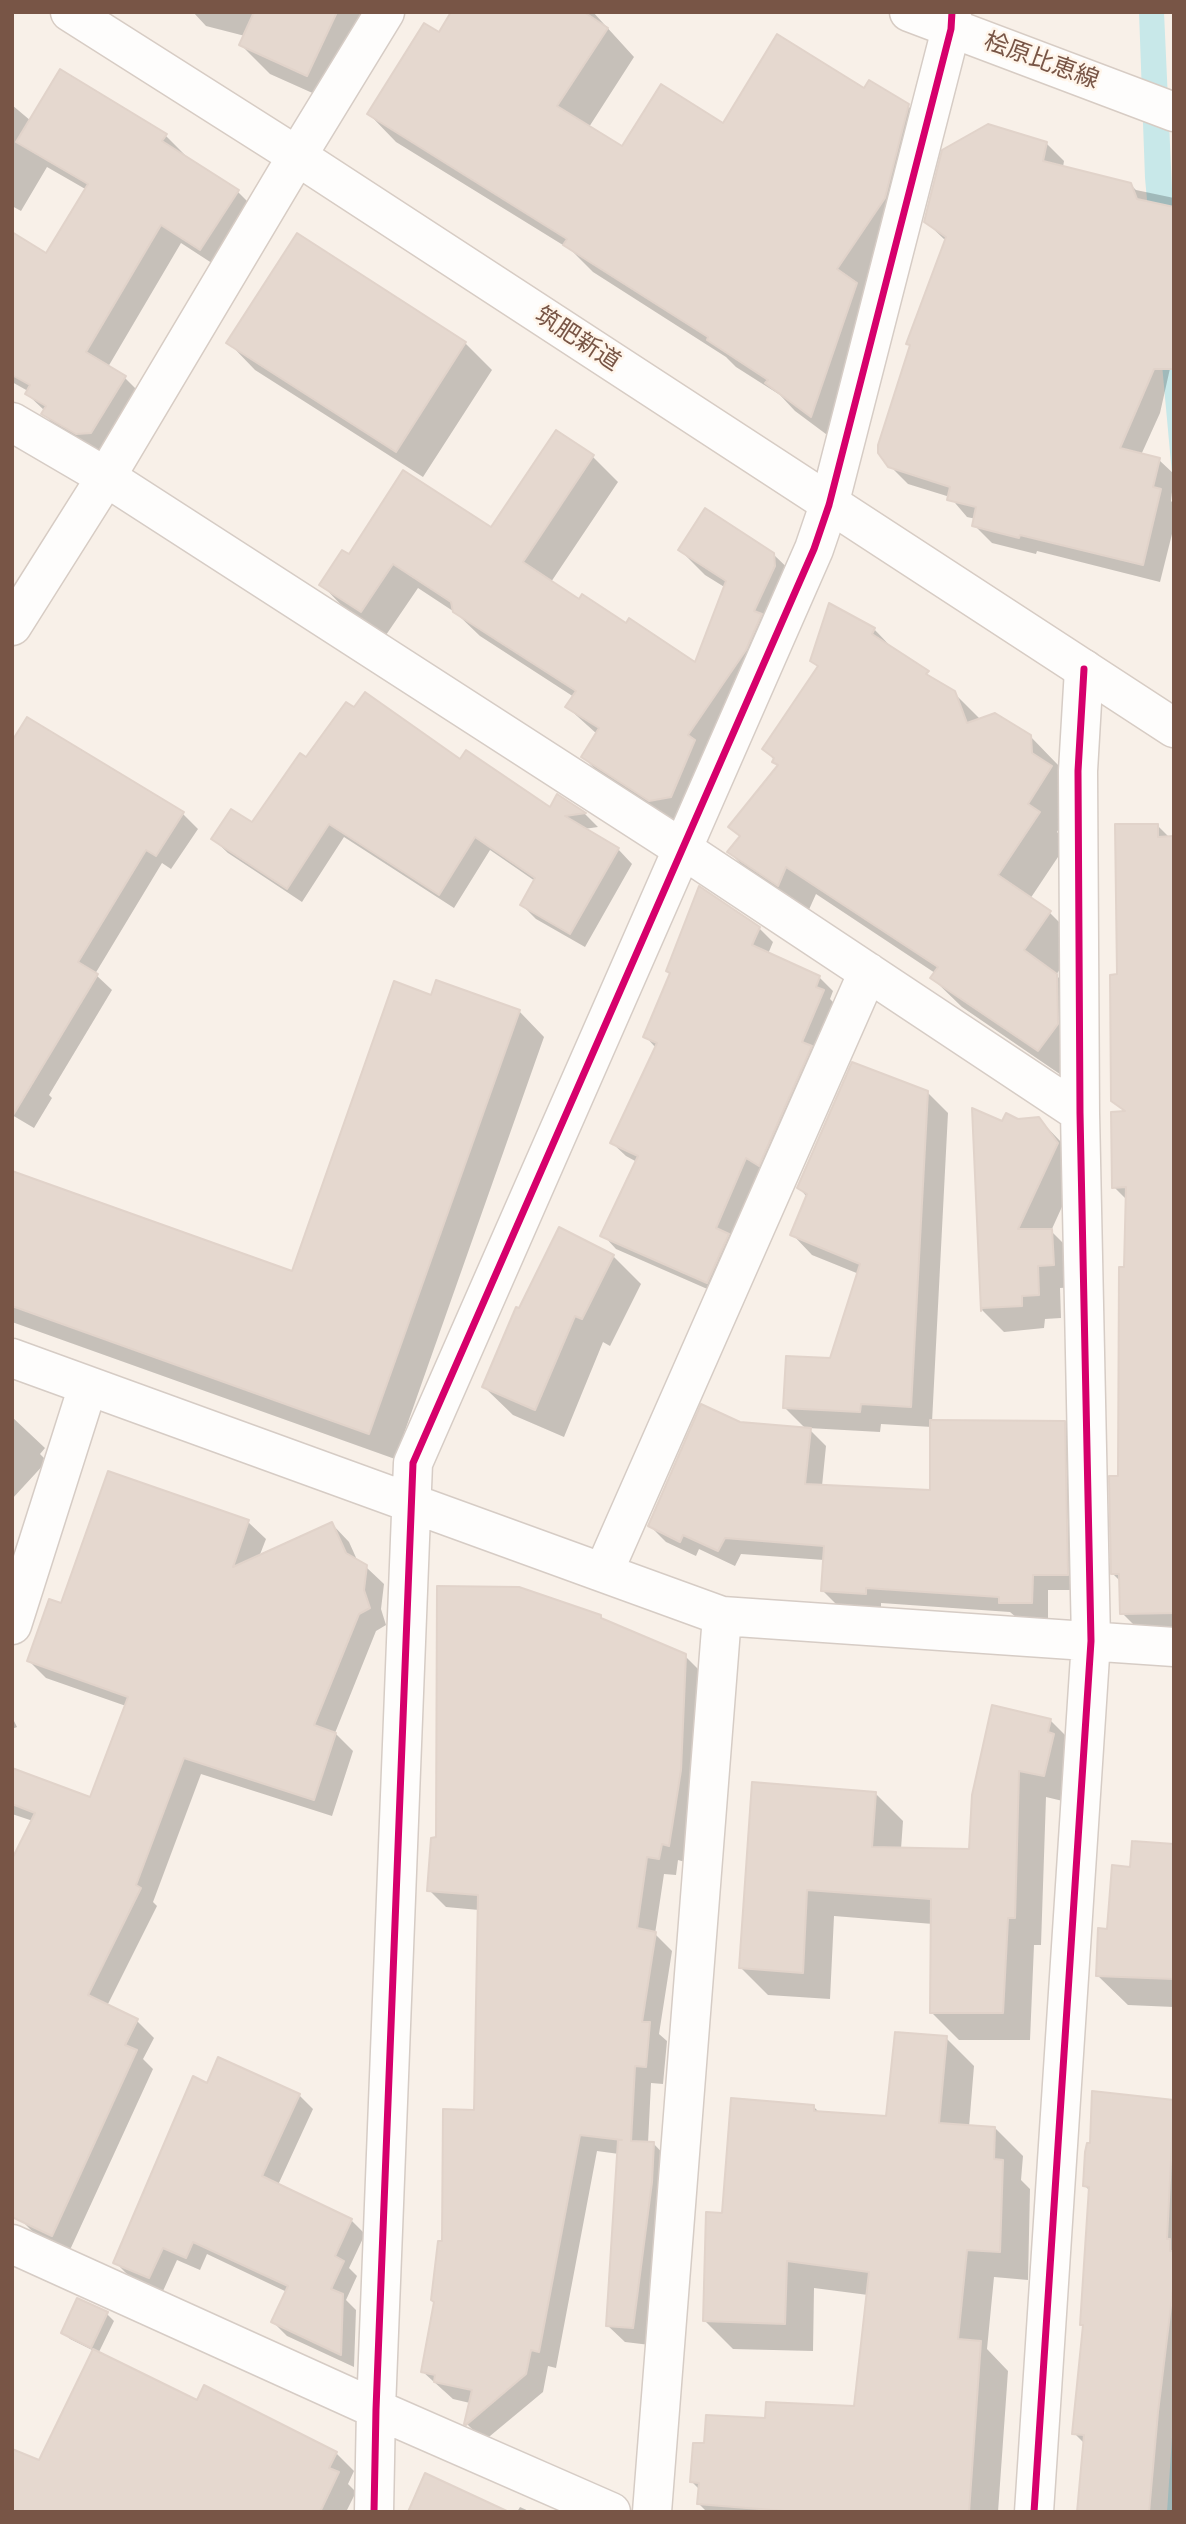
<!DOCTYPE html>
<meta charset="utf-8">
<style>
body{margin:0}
#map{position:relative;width:1186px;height:2524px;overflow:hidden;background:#f8f0e8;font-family:Roboto,sans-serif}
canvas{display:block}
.frame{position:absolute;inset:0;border:14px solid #785546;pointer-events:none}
</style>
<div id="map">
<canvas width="1186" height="2524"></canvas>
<div class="frame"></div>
</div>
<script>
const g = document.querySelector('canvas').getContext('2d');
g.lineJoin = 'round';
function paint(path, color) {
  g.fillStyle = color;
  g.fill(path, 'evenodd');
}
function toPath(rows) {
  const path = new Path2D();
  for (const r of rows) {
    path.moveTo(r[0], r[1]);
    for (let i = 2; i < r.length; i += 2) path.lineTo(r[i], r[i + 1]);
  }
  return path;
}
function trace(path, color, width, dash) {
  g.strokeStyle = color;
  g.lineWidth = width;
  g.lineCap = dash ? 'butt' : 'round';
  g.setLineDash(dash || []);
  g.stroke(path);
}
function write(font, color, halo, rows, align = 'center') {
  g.font = font + ' Roboto,"Noto Sans JP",sans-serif';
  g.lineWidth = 5;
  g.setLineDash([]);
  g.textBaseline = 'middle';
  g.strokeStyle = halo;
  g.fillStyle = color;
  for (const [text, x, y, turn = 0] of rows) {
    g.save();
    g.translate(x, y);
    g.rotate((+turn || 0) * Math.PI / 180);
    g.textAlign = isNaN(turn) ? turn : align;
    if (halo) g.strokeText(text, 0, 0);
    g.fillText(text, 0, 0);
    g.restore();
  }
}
paint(toPath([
 [1139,12,1164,12,1174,233,1174,496,1145,178],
 [1174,2407,1174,2512,1167,2512]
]), '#c8e8e9');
paint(toPath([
 [193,12,380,12,337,104,270,74,241,45,245,36,206,26],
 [466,12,593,12,634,57,589,127,622,149,864,91,908,106,936,134,838,443,795,411,780,395,736,367,726,357,593,272,571,250,396,142,369,114,439,34],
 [12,105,31,121,165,135,185,155,184,157,238,192,258,212,221,269,181,243,108,367,125,378,145,398,98,454,63,433,43,414,45,411,27,394,28,391,12,382,12,234,47,256,87,190,47,167,21,211,12,206],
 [1047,144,1064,161,1063,167,1130,184,1136,190,1174,198,1171,364,1160,413,1141,455,1159,460,1174,474,1171,501,1174,504,1174,526,1160,582,1037,551,1036,554,992,543,974,525,976,519,967,517,950,497,908,484,890,466,911,347,908,344,946,241,926,222],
 [229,343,465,343,492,370,423,477,255,370],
 [556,432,593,457,618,482,551,582,580,601,696,665,726,588,705,575,680,550,773,554,799,579,675,825,608,782,583,757,597,734,567,707,574,697,480,636,456,613,418,588,386,635,346,610,322,585,350,557,492,529],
 [874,629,896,652,954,693,981,720,1030,736,1059,766,1080,796,1057,832,1068,842,1030,899,1050,913,1079,942,1056,975,1086,1005,1067,1079,962,1007,932,978,935,973,816,894,807,914,758,881,729,852,741,838,730,827,779,766,765,749,819,668,812,661],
 [28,720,183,814,198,829,171,869,162,863,95,974,112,990,49,1095,52,1098,34,1128,12,1115],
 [306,760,460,762,550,809,558,797,585,814,598,827,584,829,618,849,632,864,585,947,536,919,522,905,535,881,490,850,454,908,344,837,302,902,228,853,213,839,253,825],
 [1158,826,1170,838,1174,838,1174,1637,1146,1637,1122,1613,1121,1582,1113,1574,1120,1478,1128,1201,1114,1187,1125,1112,1113,1101,1119,976],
 [759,928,773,942,768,954,819,977,833,991,830,999,837,1006,721,1295,616,1249,603,1235,637,1162,626,1156,612,1143,656,1048,645,1036],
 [432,997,519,1011,544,1037,395,1459,12,1322,12,1173,293,1273],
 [927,1092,948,1113,932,1422,1064,1422,1080,1438,1083,1590,1048,1590,1048,1618,1017,1618,1010,1612,881,1603,881,1609,839,1607,823,1591,824,1560,741,1554,735,1566,699,1549,696,1556,666,1542,650,1526,740,1424,807,1430,784,1407,832,1360,859,1274,812,1255,792,1234,807,1197,799,1188],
 [881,1424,932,1427,932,1491,822,1486,826,1446,808,1428,880,1432],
 [974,1111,1003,1123,1039,1119,1062,1143,1080,1167,1051,1231,1074,1254,1077,1287,1060,1288,1061,1318,1045,1319,1044,1328,1004,1332,982,1310],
 [613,1256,641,1284,610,1346,603,1342,564,1437,513,1415,484,1387],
 [12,1417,45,1448,40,1454,47,1461,12,1499],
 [248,1522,266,1539,259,1557,332,1524,349,1542,358,1562,366,1567,384,1584,381,1609,386,1625,376,1631,335,1733,353,1751,332,1816,201,1774,153,1902,157,1906,107,2006,137,2021,154,2038,143,2059,153,2069,69,2252,37,2236,20,2219,33,1821,12,1814,12,1770,91,1799,126,1706,46,1678,29,1661,58,1617],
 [605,1622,685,1656,702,1673,685,1862,678,1860,676,1875,664,1874,655,1934,672,1951,659,2034,667,2041,663,2084,651,2083,648,2143,653,2143,670,2161,650,2345,625,2342,607,2325,619,2154,597,2151,556,2368,548,2366,543,2392,484,2441,466,2423,470,2403,453,2399,423,2372,443,2243,476,2112,479,1910,446,1907,429,1890,438,1838],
 [12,1717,17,1727,12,1729],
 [1050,1720,1078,1748,1071,1803,1046,1797,1041,1945,1034,1945,1030,2040,959,2040,931,2012,933,1924,834,1916,830,1999,768,1995,741,1968,875,1793,903,1821,901,1849,971,1851,974,1795],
 [1174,1846,1174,2007,1128,2005,1098,1976,1109,1931,1132,1869],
 [946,2038,974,2066,969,2127,995,2128,1023,2156,1021,2180,1030,2189,1028,2280,994,2277,987,2349,1008,2371,998,2512,707,2512,699,2504,700,2490,692,2482,705,2445,767,2420,856,2408,868,2295,814,2288,813,2351,733,2349,705,2321,724,2215,813,2106,820,2113,887,2117],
 [207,2085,299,2095,313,2109,278,2185,351,2220,365,2234,349,2268,357,2276,346,2300,356,2310,354,2367,287,2336,273,2322,287,2292,207,2254,200,2270,177,2260,163,2291,129,2276,115,2262],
 [1174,2102,1174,2512,1079,2512,1085,2444,1074,2433,1084,2326,1091,2192,1085,2186],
 [107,2314,114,2321,98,2354,198,2403,336,2453,354,2471,348,2484,356,2492,346,2512,255,2512,39,2462,94,2351,70,2339,63,2333],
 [520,2507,531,2512,517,2512]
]), '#0003');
const building = toPath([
 [254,12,337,12,307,76,239,45,254,12],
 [451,12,584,12,608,28,557,106,622,146,661,84,723,123,777,34,864,88,869,80,909,104,885,198,837,269,857,283,811,417,765,383,768,380,707,340,708,337,563,245,567,239,367,114,424,23,439,32,451,12],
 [60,69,167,134,162,141,239,190,200,250,161,225,86,352,126,376,91,433,76,434,41,414,46,406,25,394,30,385,12,375,12,232,46,253,88,184,16,142,60,69],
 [988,124,1047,142,1043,161,1131,183,1137,199,1174,207,1174,369,1154,369,1120,448,1160,458,1153,487,1161,489,1143,565,1020,535,1019,538,972,526,976,507,947,500,950,487,888,467,878,453,878,445,910,345,906,344,946,237,924,222,942,150,988,124],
 [297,233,466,342,396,452,226,343,297,233],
 [556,430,594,455,523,562,579,599,582,594,626,623,629,618,695,662,726,581,678,550,705,508,774,553,775,566,754,611,762,614,746,650,688,735,695,740,671,797,649,801,581,757,599,728,565,707,576,691,453,612,451,602,393,564,361,612,319,585,342,550,349,554,403,470,491,527,556,430],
 [829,603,875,628,872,634,929,671,926,674,955,691,967,723,995,713,1031,735,1032,753,1052,766,1028,804,1040,812,998,875,1051,911,1024,950,1057,974,1058,1024,1038,1051,930,978,938,967,786,867,778,886,727,852,740,836,728,827,778,765,772,762,774,758,762,749,818,666,810,661,829,603],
 [365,692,460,759,466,750,550,807,557,794,586,813,565,816,619,848,570,934,520,905,535,878,475,837,439,895,329,824,287,889,211,839,231,809,252,822,300,753,306,757,346,702,354,707,365,692],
 [27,717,184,812,156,856,146,850,78,962,98,974,12,1117,12,741,27,717],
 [1115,824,1158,824,1158,837,1174,836,1174,1613,1120,1614,1119,1574,1111,1574,1109,1476,1118,1476,1119,1267,1124,1267,1126,1187,1112,1188,1111,1112,1125,1111,1111,1101,1110,975,1117,974,1115,824],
 [699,886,760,927,752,945,820,976,816,987,824,990,802,1042,812,1046,759,1166,746,1158,716,1228,729,1234,707,1283,600,1236,638,1156,610,1143,657,1043,643,1037,670,973,666,971,699,886],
 [436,980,520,1010,369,1434,12,1306,12,1171,292,1271,394,981,431,995,436,980],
 [852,1062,928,1091,911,1407,861,1404,860,1412,783,1408,786,1356,830,1358,860,1264,790,1235,807,1194,797,1188,852,1062],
 [972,1108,1002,1121,1006,1113,1018,1119,1039,1117,1058,1143,1018,1229,1052,1229,1054,1265,1038,1266,1039,1295,1022,1296,1022,1306,982,1308,981,1311,972,1108],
 [559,1227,614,1255,582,1319,575,1316,535,1410,482,1387,516,1307,519,1308,559,1227],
 [701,1404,740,1422,811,1428,805,1484,930,1490,930,1420,1065,1421,1068,1575,1033,1575,1032,1603,999,1603,999,1597,866,1588,866,1594,821,1591,824,1546,725,1538,718,1551,683,1535,680,1542,648,1526,701,1404],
 [108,1471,249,1520,233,1567,332,1522,346,1553,367,1565,364,1590,370,1608,359,1614,314,1725,336,1733,314,1800,184,1758,136,1885,141,1888,88,1995,138,2019,125,2045,137,2050,52,2236,12,2217,12,1859,35,1813,12,1804,12,1768,90,1797,128,1697,27,1661,49,1599,61,1603,108,1471],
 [437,1586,519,1587,601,1615,601,1618,686,1654,681,1770,669,1846,662,1844,659,1859,647,1857,637,1928,656,1932,642,2022,650,2022,646,2067,635,2066,631,2141,654,2142,652,2182,633,2328,606,2326,618,2140,622,2140,580,2135,539,2352,531,2350,526,2374,466,2425,464,2424,472,2390,434,2382,435,2375,421,2372,434,2302,431,2300,438,2241,442,2241,443,2109,474,2110,478,1895,427,1891,431,1838,436,1837,437,1586],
 [992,1705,1051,1719,1048,1732,1054,1734,1044,1776,1019,1771,1015,1918,1008,1918,1003,2013,930,2013,931,1899,807,1890,803,1973,739,1968,752,1782,876,1792,872,1847,969,1849,972,1795,992,1705],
 [1132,1841,1174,1844,1174,1979,1096,1976,1098,1928,1107,1929,1112,1865,1130,1867,1132,1841],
 [895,2032,947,2036,939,2123,995,2127,994,2159,1003,2160,1000,2252,967,2250,958,2339,981,2341,969,2512,797,2512,697,2504,699,2483,690,2482,693,2443,704,2443,706,2415,765,2418,766,2402,854,2406,869,2272,787,2261,785,2324,703,2321,706,2212,722,2213,731,2098,814,2105,814,2111,886,2116,895,2032],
 [218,2057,300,2094,262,2176,352,2219,335,2256,344,2261,331,2289,343,2294,341,2355,271,2322,288,2286,193,2242,186,2258,163,2248,149,2278,113,2263,193,2076,207,2083,218,2057],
 [1092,2091,1174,2100,1167,2239,1170,2239,1170,2251,1174,2251,1174,2281,1158,2412,1149,2512,1077,2512,1084,2435,1072,2434,1083,2325,1080,2325,1089,2187,1083,2186,1085,2152,1087,2143,1090,2143,1092,2091],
 [77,2298,108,2312,91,2348,61,2333,77,2298],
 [93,2349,197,2400,204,2385,337,2452,329,2468,339,2472,320,2512,12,2512,12,2449,39,2460,93,2349],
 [425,2473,509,2512,408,2512,425,2473]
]);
paint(building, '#e5d8cf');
trace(building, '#e1d3ca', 2);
const street = toPath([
 [297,156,385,12],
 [12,422,106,477,681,848,1080,1113],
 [12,1358,722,1616,1174,1647],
 [604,1571,868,972],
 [12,1625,88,1386],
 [12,2244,376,2409,611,2512],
 [374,2512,376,2409,413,1463,814,549,829,505,951,29,952,12],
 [652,2512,722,1616],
 [1034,2512,1091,1641,1080,1113,1078,771,1084,669]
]);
const secondary = toPath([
 [70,12,297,156,1174,728],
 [909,12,1174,112],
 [12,626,106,477,297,156]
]);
trace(street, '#d6ccc5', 41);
trace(secondary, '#d7ccc4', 41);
trace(street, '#fefdfc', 38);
trace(secondary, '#fefdfc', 38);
trace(toPath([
 [374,2512,376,2409,413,1463,814,549,829,505,951,29,952,12],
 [1034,2512,1091,1641,1080,1113,1078,771,1084,669]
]), '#d6006c', 7);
write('24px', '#785546', '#fff5ea', [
 ["桧原比恵線",1041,62,20],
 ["筑肥新道",577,340,33]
]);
</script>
